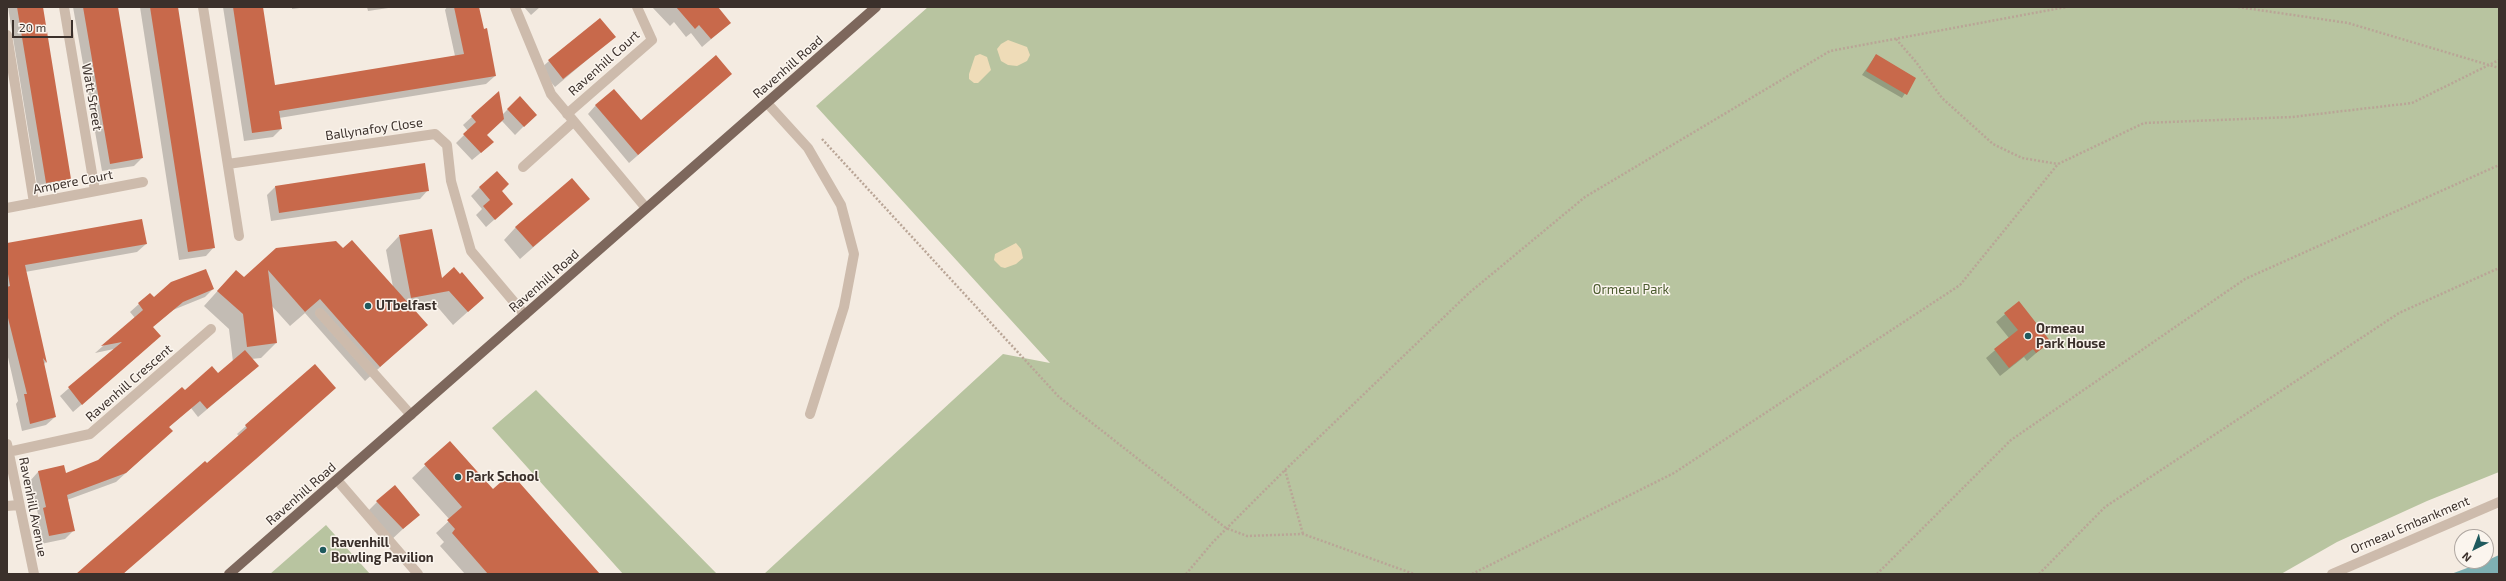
<!DOCTYPE html>
<style>
body{margin:0}
#map{position:relative;width:2506px;height:581px;overflow:hidden;background:#f4ebe1;font-family:"Exo 2",sans-serif}
canvas{display:block}
.frame{position:absolute;inset:0;border:8px solid #3b302b;pointer-events:none}
.north{position:absolute;left:2454px;top:529px;width:40px;height:40px;box-sizing:border-box;background:#fbf5ee;border:1px solid #aea6a0;border-radius:50%;rotate:222deg;font-size:11px;font-weight:700;line-height:16px;text-align:center;color:#3b302b}
.north::after{content:'';display:block;margin:auto;width:14px;height:18px;background:#1f5a5e;clip-path:polygon(50% 0,100% 100%,50% 72%,0 100%)}
.scale{position:absolute;left:12px;top:20px;width:61px;height:18px;box-sizing:border-box;border:2px solid #3b302b;border-top:0;padding-left:5px;font-size:12px;line-height:14px;white-space:nowrap;color:#3b302b;-webkit-text-stroke:3px #fbf5ee;paint-order:stroke}
</style>
<div id="map">
<canvas width="2506" height="581"></canvas>
<div class="frame"></div>
<div class="north">N</div>
<div class="scale">20 m</div>
</div>
<script>
const g = document.querySelector('canvas').getContext('2d');
g.lineJoin = 'round';
function paint(path, color) {
  g.fillStyle = color;
  g.fill(path, 'evenodd');
}
function toPath(rows) {
  const path = new Path2D();
  for (const r of rows) {
    path.moveTo(r[0], r[1]);
    for (let i = 2; i < r.length; i += 2) path.lineTo(r[i], r[i + 1]);
  }
  return path;
}
function trace(path, color, width, dash) {
  g.strokeStyle = color;
  g.lineWidth = width;
  g.lineCap = dash ? 'butt' : 'round';
  g.setLineDash(dash || []);
  g.stroke(path);
}
function write(font, color, halo, rows, align = 'center') {
  g.font = font + ' "Exo 2",sans-serif';
  g.lineWidth = 3;
  g.setLineDash([]);
  g.textBaseline = 'middle';
  g.strokeStyle = halo;
  g.fillStyle = color;
  for (const [text, x, y, turn = 0] of rows) {
    g.save();
    g.translate(x, y);
    g.rotate((+turn || 0) * Math.PI / 180);
    g.textAlign = isNaN(turn) ? turn : align;
    if (halo) g.strokeText(text, 0, 0);
    g.fillText(text, 0, 0);
    g.restore();
  }
}
paint(toPath([
 [928,7,2499,7,2499,472,2427,501,2337,542,2281,574,764,574,1003,354,1050,363,816,106],
 [536,390,717,574,623,574,492,428],
 [326,525,370,574,270,574]
]), '#b8c4a0');
paint(toPath([
 [1008,40,1027,47,1030,55,1027,61,1017,66,1008,65,1001,61,997,49,1001,44],
 [980,54,987,57,991,70,978,83,974,83,969,79,969,74,975,56],
 [1016,243,1021,249,1023,258,1016,264,1005,268,1001,267,994,260,995,254]
]), '#efdcb8');
paint(toPath([
 [2499,555,2499,574,2451,574,2486,561]
]), '#7fb0b2');
paint(toPath([
 [8,7,42,7,70,179,61,187,38,191],
 [73,7,117,7,142,158,134,166,102,171],
 [140,7,177,7,214,247,206,256,179,260],
 [223,7,262,7,274,86,455,56,445,10,447,7,478,7,495,76,486,84,279,118,281,129,273,137,244,141],
 [292,7,307,7,292,9],
 [367,7,395,7,368,11],
 [524,7,540,7,531,15],
 [652,7,707,7,730,23,702,47,691,33,686,37,674,22,670,26],
 [614,37,555,87,540,69,549,61],
 [1876,55,1915,78,1902,98,1862,75],
 [722,82,629,163,588,114,596,105,641,121],
 [498,93,502,115,508,109,527,123,515,135,502,121,486,135,484,150,472,160,456,143,468,131,463,125],
 [424,164,428,190,420,199,271,221,267,195,275,187],
 [480,187,501,191,512,204,486,227,476,215,482,209,471,196],
 [588,199,520,259,504,240,516,227],
 [399,236,441,280,483,298,453,325,435,304,412,309,426,325,365,381,305,313,290,326,271,305,276,343,261,358,251,359,258,366,198,417,191,408,169,427,163,439,116,482,67,500,74,530,65,539,41,544,35,517,38,514,30,481,38,472,63,467,65,474,99,461,185,391,218,374,233,362,229,329,204,306,222,286,244,279,277,249,335,242,393,287,386,250],
 [7,244,146,244,137,252,25,272,46,362,43,365,55,417,46,425,22,431,16,404,18,401,7,353],
 [213,289,205,297,173,310,152,327,151,344,73,412,60,396,114,349,95,353,135,318,130,312,150,294,154,299],
 [2019,302,2049,342,2027,361,2024,357,2000,376,1986,358,2009,338,1996,322],
 [315,366,123,574,78,574,239,436,237,434,246,426],
 [450,442,493,491,599,574,465,574,440,546,444,542,436,533,450,520,412,478],
 [377,502,418,515,390,541,365,514]
]), '#0003');
paint(toPath([
 [17,7,43,7,71,179,46,183],
 [83,7,118,7,143,158,110,164],
 [150,7,178,7,215,248,188,252],
 [233,7,263,7,275,85,464,54,454,7,479,7,484,29,487,28,496,76,279,111,282,129,252,133],
 [676,7,718,7,731,23,711,39,699,25,695,29],
 [600,18,616,37,563,79,548,60],
 [1876,54,1916,78,1907,95,1866,71],
 [716,55,732,74,638,155,595,105,614,89,641,120],
 [499,91,504,119,487,135,494,142,481,153,463,134,476,122,471,116],
 [520,96,537,115,524,127,507,109],
 [425,163,429,191,279,213,275,186],
 [497,171,509,184,502,191,513,204,495,220,483,206,490,200,479,187],
 [572,178,590,199,533,247,515,227],
 [142,219,147,244,25,265,47,363,43,358,56,417,30,424,24,394,27,394,7,314,7,287,10,286,7,268,7,243],
 [432,229,442,278,454,267,460,274,462,272,484,298,468,312,449,291,411,298,399,235],
 [352,240,428,325,380,367,320,299,305,312,268,270,277,343,247,347,243,314,217,291,236,270,244,277,276,248,336,241,343,248],
 [206,269,214,289,183,302,153,327,161,336,82,405,68,387,122,342,101,346,143,310,138,303,150,293,154,297,171,282],
 [2019,301,2051,342,2036,353,2033,349,2009,368,1994,349,2018,330,2004,313],
 [245,350,259,366,207,409,200,401,169,427,173,431,126,473,67,495,75,531,49,536,43,508,46,507,38,471,64,465,66,473,98,460,182,387,185,390,212,366,218,373],
 [315,364,336,388,256,459,123,574,76,574,205,461,207,463,247,428,245,425],
 [450,441,493,489,511,473,600,574,488,574,452,533,455,529,447,520,462,507,424,464],
 [395,485,420,515,403,529,376,501]
]), '#c8694b');
trace(toPath([
 [2238,7,2348,23,2499,68],
 [1896,39,1916,62,1942,98,1993,144,2022,158,2058,164],
 [822,139,1059,397,1226,528,1247,536,1303,534,1414,574],
 [1285,470,1303,534],
 [1186,574,1213,542,1285,470,1469,293,1585,197,1830,51,2066,7],
 [1472,574,1674,473,1960,285,2058,164,2144,123,2292,117,2412,103,2499,60],
 [1877,574,2011,440,2245,279,2499,165],
 [2039,574,2105,507,2399,313,2499,268]
]), '#b9a596', 2.5, [2, 2]);
trace(toPath([
 [64,7,95,191],
 [203,7,239,236],
 [515,7,551,94,646,208],
 [7,35,34,203],
 [767,103,808,148,841,205,854,254,844,307,810,414],
 [567,114,652,40,637,7],
 [228,164,435,134,447,145,451,181,471,251,525,315],
 [523,167,573,122],
 [7,208,143,182],
 [320,313,411,415],
 [7,444,34,574],
 [8,452,90,434,211,329],
 [337,480,418,574],
 [7,506,19,505],
 [2332,574,2499,502]
]), '#cdbbac', 10);
trace(toPath([
 [229,574,876,7]
]), '#7d675c', 10);
for (const [x, y, r, color] of [
 [368,306,4,"#1f5a5e"],
 [2028,336,4,"#1f5a5e"],
 [458,477,4,"#1f5a5e"],
 [323,550,4,"#1f5a5e"]
]) {
  const dot = new Path2D();
  dot.arc(x, y, r, 0, 2 * Math.PI);
  g.fillStyle = color;
  g.fill(dot);
  trace(dot, '#fbf5ee', 1.5);
}
write('13px', '#3b302b', '#fbf5ee', [
 ["Ravenhill Court",604,63,-42],
 ["Ravenhill Road",788,67,-41],
 ["Watt Street",92,97,80],
 ["Ballynafoy Close",374,129,-8],
 ["Ampere Court",73,182,-11],
 ["Ravenhill Road",544,281,-41],
 ["Ravenhill Crescent",129,383,-41],
 ["Ravenhill Road",301,494,-41],
 ["Ravenhill Avenue",33,507,79],
 ["Ormeau Embankment",2410,525,-23]
]);
write('13px', '#4a5a2e', '#fbf5ee', [
 ["Ormeau Park",1631,290]
]);
write('bold 13px', '#3b302b', '#fbf5ee', [
 ["UTbelfast",376,306],
 ["Ormeau",2036,329],
 ["Park House",2036,344],
 ["Park School",466,477],
 ["Ravenhill",331,543],
 ["Bowling Pavilion",331,558]
], 'left');
</script>
